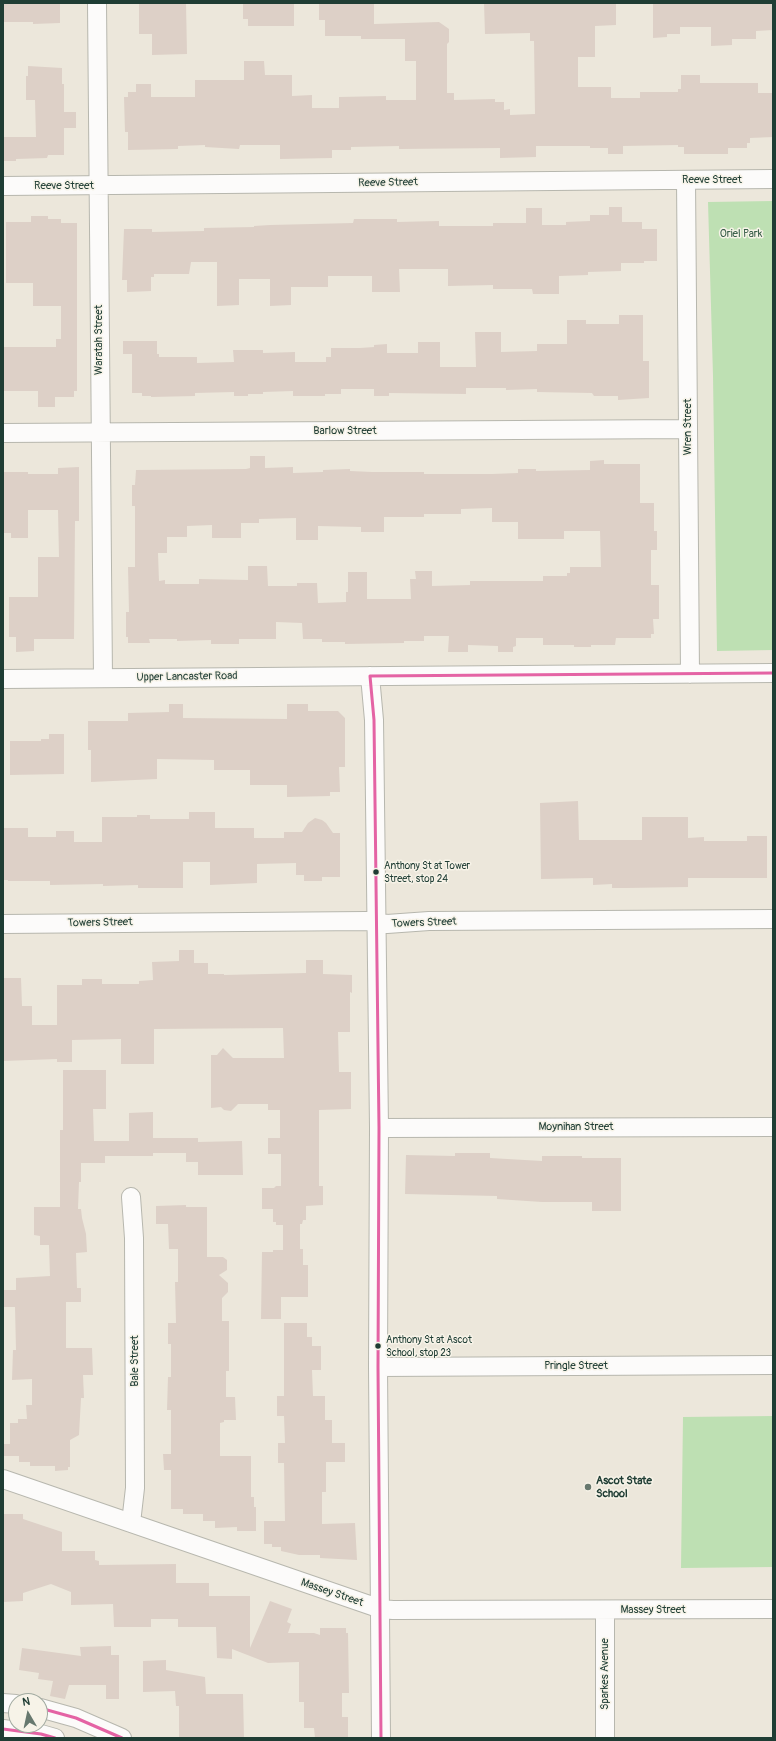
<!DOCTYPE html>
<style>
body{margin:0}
#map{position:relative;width:776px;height:1741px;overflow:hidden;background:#ece7db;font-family:Pangolin,sans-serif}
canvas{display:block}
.frame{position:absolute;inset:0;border:4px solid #1f3d34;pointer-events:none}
.north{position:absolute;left:8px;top:1693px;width:40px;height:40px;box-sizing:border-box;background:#f7f3e8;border:1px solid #a1aaa0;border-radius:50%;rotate:351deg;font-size:11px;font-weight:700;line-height:16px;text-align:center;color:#1f3d34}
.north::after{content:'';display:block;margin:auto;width:14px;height:18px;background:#67786e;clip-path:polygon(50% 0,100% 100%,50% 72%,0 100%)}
</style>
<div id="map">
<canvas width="776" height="1741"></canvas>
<div class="frame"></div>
<div class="north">N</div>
</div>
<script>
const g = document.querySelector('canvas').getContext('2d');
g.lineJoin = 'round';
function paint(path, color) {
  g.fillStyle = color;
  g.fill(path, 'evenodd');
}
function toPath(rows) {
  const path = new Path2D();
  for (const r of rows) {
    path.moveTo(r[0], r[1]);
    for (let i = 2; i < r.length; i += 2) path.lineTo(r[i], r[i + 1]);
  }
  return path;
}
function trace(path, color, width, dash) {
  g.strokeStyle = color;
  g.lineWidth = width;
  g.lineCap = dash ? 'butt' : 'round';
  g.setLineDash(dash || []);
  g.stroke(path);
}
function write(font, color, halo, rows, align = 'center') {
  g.font = font + ' Pangolin,sans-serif';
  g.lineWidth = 3;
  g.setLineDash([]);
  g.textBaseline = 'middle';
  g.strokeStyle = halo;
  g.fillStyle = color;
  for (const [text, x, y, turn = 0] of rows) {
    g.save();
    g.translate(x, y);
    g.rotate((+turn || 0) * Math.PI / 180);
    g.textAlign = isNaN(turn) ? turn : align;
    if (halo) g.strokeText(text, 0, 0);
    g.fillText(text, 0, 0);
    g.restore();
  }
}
paint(toPath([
 [773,201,773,650,717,651,713,376,708,202],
 [773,1416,773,1567,681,1568,683,1417]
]), '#bee0b3');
paint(toPath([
 [3,3,60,3,60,23,33,24,33,22,3,22],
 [139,3,186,3,187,54,152,55,152,34,139,34],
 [243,3,294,3,294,26,248,26,248,19,243,19],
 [319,3,374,3,374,24,439,22,449,29,449,42,447,44,447,93,454,93,454,100,495,99,495,102,504,102,504,110,510,109,510,115,535,114,534,41,530,41,530,33,485,34,484,3,616,3,616,25,595,26,595,57,578,57,578,87,611,87,611,98,640,98,640,92,678,92,678,89,681,89,681,75,700,75,700,83,758,83,758,93,773,93,773,137,750,138,750,143,747,143,747,148,728,148,728,154,684,154,684,147,678,147,678,145,623,146,623,154,608,154,608,148,590,148,590,146,536,146,536,157,500,158,500,148,399,149,399,146,351,147,351,150,332,150,332,158,280,159,280,145,240,145,239,149,205,147,205,145,178,146,178,149,128,150,128,132,125,132,124,97,128,97,128,92,136,92,136,84,151,84,151,97,195,97,195,80,244,80,244,61,264,61,265,75,292,75,292,96,312,95,312,108,339,108,339,97,386,96,386,100,416,100,416,61,405,61,405,39,361,39,361,36,325,36,325,20,319,20],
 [653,3,773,3,773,30,756,31,756,39,732,39,732,45,711,46,711,27,680,27,680,34,667,34,667,37,653,38],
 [28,66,62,68,62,84,64,84,64,112,76,112,76,128,64,128,64,155,48,155,47,158,16,159,16,161,3,161,3,137,36,137,35,100,26,100,26,76,28,76],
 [609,207,622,207,622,222,642,222,642,229,657,229,657,261,644,261,644,263,621,263,621,271,588,272,588,275,559,276,559,294,533,294,532,289,493,289,493,285,448,286,448,269,399,269,400,292,372,292,372,276,328,276,328,287,291,287,291,305,270,306,270,279,239,279,239,305,217,306,217,262,191,262,189,274,154,274,154,277,151,277,151,291,127,292,127,280,122,280,124,229,152,229,152,232,204,231,204,228,254,227,254,226,270,225,353,223,354,219,397,219,397,222,439,221,439,226,493,226,493,223,526,223,526,208,542,208,542,225,566,225,566,222,590,221,590,215,609,215],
 [31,216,48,216,48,219,61,219,61,223,77,223,77,391,74,391,74,397,55,397,55,407,38,407,38,391,3,391,3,347,56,347,56,339,61,339,61,306,33,306,33,283,6,283,6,222,31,222],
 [619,315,643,315,643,361,649,361,649,398,618,400,618,396,594,396,592,393,537,392,537,389,506,390,506,388,466,388,466,394,389,393,389,396,374,396,374,389,341,389,341,394,325,394,325,396,293,396,293,391,263,392,263,394,248,394,248,396,234,396,234,392,195,393,195,396,151,397,151,396,142,396,142,393,132,393,132,354,123,354,123,341,157,341,157,354,159,354,159,357,197,357,197,363,234,362,233,350,263,350,263,353,295,352,295,362,326,362,326,357,331,357,331,348,360,348,374,347,374,345,387,344,387,353,418,353,418,342,440,342,440,367,476,367,475,332,501,332,501,352,537,351,537,344,567,344,567,320,586,320,586,324,619,324],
 [250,456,265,456,265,468,293,467,293,473,323,472,323,470,350,469,350,471,372,472,424,472,424,474,492,474,518,473,518,469,536,469,536,471,590,470,590,461,604,460,604,464,640,464,640,503,654,503,654,531,657,531,657,550,651,550,651,585,659,585,659,619,653,619,654,634,651,634,651,638,616,638,615,645,591,645,591,647,574,647,574,645,543,645,543,638,516,638,516,646,513,647,513,652,498,652,498,646,468,645,468,652,448,652,449,636,424,636,424,641,404,641,404,643,345,644,345,642,322,642,322,639,303,639,302,623,276,622,276,639,239,639,239,644,211,644,211,640,177,641,177,639,149,639,150,643,128,643,128,637,126,637,126,612,129,612,128,567,135,567,135,506,132,506,132,485,135,485,136,470,246,469,250,468],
 [492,508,492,522,518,522,518,539,564,539,564,531,600,531,601,567,570,567,570,573,567,573,567,576,543,576,543,581,470,581,470,585,432,586,432,571,415,571,416,579,410,579,411,599,367,599,367,572,348,572,348,592,346,592,346,602,318,603,317,583,297,583,297,586,268,586,267,566,248,566,248,580,199,579,199,584,165,584,165,580,159,581,158,553,167,553,167,537,187,537,187,526,212,525,212,538,241,538,241,523,259,523,259,519,296,518,296,540,318,540,318,526,361,527,361,532,384,532,384,517,424,517,424,514,461,514,461,509],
 [79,467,79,521,75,521,74,639,34,639,34,651,16,652,16,637,9,637,9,597,38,597,38,557,59,557,58,510,28,510,28,538,11,538,11,533,3,533,3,472,28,472,28,474,58,474,58,468],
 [169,704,183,704,183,718,287,719,287,704,308,704,308,711,338,711,345,718,345,767,339,767,340,792,330,792,330,796,287,797,287,785,250,785,250,770,214,770,214,760,157,759,157,779,91,782,91,750,88,750,88,721,128,721,128,713,169,712],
 [49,734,64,734,64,774,10,775,10,741,41,741,41,739,49,739],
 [578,801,579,840,642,840,642,817,688,817,688,838,704,837,704,841,747,841,747,836,767,836,767,878,688,878,688,887,626,888,612,888,612,884,593,885,593,878,541,879,540,803],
 [189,812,215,812,215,828,254,828,254,838,284,838,284,832,302,832,308,823,315,818,322,820,326,823,333,833,340,833,340,877,322,877,322,881,304,881,304,875,296,875,296,863,257,864,257,883,210,885,210,862,183,862,183,888,138,888,138,885,103,886,103,884,50,885,50,881,8,881,8,880,3,880,3,828,28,828,28,837,56,837,56,831,74,831,74,842,102,842,102,817,137,817,137,815,150,815,150,819,189,819],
 [179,950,194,950,194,963,208,963,208,974,224,974,224,975,306,973,306,960,323,960,323,974,352,975,352,993,350,992,350,1032,338,1032,339,1072,351,1072,351,1109,319,1110,319,1186,323,1186,323,1205,306,1206,306,1220,303,1220,302,1224,300,1224,300,1249,303,1249,303,1265,308,1265,308,1297,281,1297,281,1319,261,1319,262,1252,273,1252,273,1250,283,1250,283,1225,276,1225,276,1222,273,1222,273,1209,262,1209,262,1188,274,1188,276,1186,281,1186,281,1154,268,1154,268,1138,280,1138,280,1110,268,1110,268,1104,238,1104,231,1111,224,1110,221,1107,211,1108,211,1055,217,1055,223,1048,233,1058,284,1058,283,1028,154,1029,154,1064,121,1064,121,1039,72,1040,72,1062,57,1062,57,1059,3,1061,3,978,21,978,22,1006,32,1006,32,1025,57,1025,57,985,82,985,82,979,102,979,102,984,139,984,139,981,153,980,152,962,179,961],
 [63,1070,106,1070,106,1109,93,1109,94,1141,129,1141,129,1113,153,1112,153,1138,198,1138,198,1142,242,1141,243,1175,198,1175,198,1162,186,1162,186,1153,153,1153,153,1156,105,1156,105,1163,81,1163,81,1182,79,1182,78,1209,81,1209,82,1218,86,1234,87,1252,76,1253,77,1288,81,1288,81,1302,66,1302,66,1348,92,1348,93,1375,83,1375,84,1398,81,1398,79,1435,70,1440,70,1467,68,1467,68,1470,55,1471,55,1466,30,1466,30,1462,19,1462,19,1456,3,1456,3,1444,10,1444,10,1423,18,1423,18,1419,27,1419,26,1405,32,1405,32,1379,12,1380,13,1350,16,1350,15,1307,3,1307,3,1290,16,1290,16,1278,50,1276,49,1245,40,1245,40,1236,34,1235,34,1207,60,1207,60,1130,63,1130],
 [455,1153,490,1153,490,1158,542,1161,542,1156,582,1156,582,1158,621,1158,621,1211,592,1211,592,1202,542,1202,497,1199,497,1196,405,1194,406,1155,455,1156],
 [186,1205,186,1207,207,1207,207,1257,223,1257,227,1260,227,1270,219,1275,228,1283,228,1292,222,1298,222,1321,229,1321,229,1371,226,1371,226,1397,235,1397,236,1420,224,1420,224,1422,220,1423,220,1456,251,1456,251,1497,254,1497,254,1507,256,1507,256,1531,237,1531,237,1527,215,1528,215,1521,203,1521,203,1514,183,1514,183,1509,171,1509,171,1470,164,1470,163,1454,171,1454,171,1410,167,1410,168,1377,171,1377,171,1344,168,1344,168,1323,176,1323,175,1282,178,1282,178,1249,169,1249,168,1224,156,1224,156,1206],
 [284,1323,307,1323,307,1337,312,1337,312,1346,321,1346,321,1370,312,1370,313,1396,325,1396,325,1420,332,1420,332,1443,345,1443,345,1462,326,1462,326,1492,322,1492,322,1524,355,1523,357,1560,320,1558,320,1555,299,1555,281,1551,281,1547,272,1547,272,1544,264,1544,264,1521,285,1521,284,1463,278,1463,278,1443,285,1443,284,1416,277,1416,277,1396,284,1396],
 [3,1514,23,1514,23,1519,62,1532,62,1551,95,1551,95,1560,99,1561,99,1565,176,1564,176,1583,209,1583,209,1596,250,1596,250,1648,270,1601,292,1609,287,1622,291,1624,288,1633,314,1633,320,1635,320,1628,346,1628,346,1633,348,1633,349,1693,342,1693,342,1717,348,1717,348,1738,315,1738,314,1728,304,1728,304,1702,299,1702,299,1662,268,1663,232,1649,232,1659,217,1658,216,1627,178,1627,178,1619,151,1619,151,1627,114,1627,113,1604,71,1605,71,1592,51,1584,23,1593,23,1601,3,1602],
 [111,1646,111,1655,119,1655,119,1699,106,1699,106,1685,69,1685,65,1699,50,1696,53,1681,38,1679,39,1673,19,1670,22,1648,81,1656,80,1647],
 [166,1660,166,1670,205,1677,206,1694,243,1694,244,1738,179,1738,179,1706,176,1706,175,1691,143,1692,143,1661]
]), '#ddd0c7');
const minor = toPath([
 [97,3,103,678],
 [686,180,690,674],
 [3,186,773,179],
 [3,433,688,429],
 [370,676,374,720,379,1128,378,1367,381,1738],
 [3,679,773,673],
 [3,924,366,921,387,924,429,921,773,919],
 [379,1128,773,1127],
 [378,1367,773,1365],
 [3,1479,381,1609,393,1610,773,1609],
 [131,1523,135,1488,134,1238,131,1197],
 [605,1610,605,1738],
 [3,1703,16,1704],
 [40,1708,76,1718,122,1738],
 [3,1729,41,1734,55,1738]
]);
trace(minor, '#b7b7ae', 20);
trace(minor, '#fcfbfa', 18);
trace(toPath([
 [370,676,374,720,379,1128,378,1367,381,1738],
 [370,676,773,673],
 [40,1708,76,1718,122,1738],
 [3,1729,41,1734,55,1738]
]), '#e463a4', 3);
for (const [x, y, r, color] of [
 [376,872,3.5,"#1f3d34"],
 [378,1346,3.5,"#1f3d34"],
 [588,1487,4,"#67786e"]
]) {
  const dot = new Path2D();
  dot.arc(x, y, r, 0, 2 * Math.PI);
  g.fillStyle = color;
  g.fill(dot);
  trace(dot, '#f7f3e8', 1.5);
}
write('10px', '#1f3d34', '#f7f3e8', [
 ["Anthony St at Tower",384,866],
 ["Street, stop 24",384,879],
 ["Anthony St at Ascot",386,1340],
 ["School, stop 23",386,1353]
], 'left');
write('11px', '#1f3d34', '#f7f3e8', [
 ["Reeve Street",712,180],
 ["Reeve Street",388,183,-1],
 ["Reeve Street",64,186],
 ["Waratah Street",99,340,-90],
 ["Wren Street",688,427,-90],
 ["Barlow Street",345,431],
 ["Upper Lancaster Road",187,677,-1],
 ["Towers Street",100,923,-1],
 ["Towers Street",424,923,-2],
 ["Moynihan Street",576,1127],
 ["Bale Street",135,1361,-90],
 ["Pringle Street",576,1366],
 ["Massey Street",332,1593,19],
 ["Massey Street",653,1610],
 ["Sparkes Avenue",605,1674,-90]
]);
write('11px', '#375d47', '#f7f3e8', [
 ["Oriel Park",741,234]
]);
write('bold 11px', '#1f3d34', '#f7f3e8', [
 ["Ascot State",596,1481],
 ["School",596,1494]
], 'left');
</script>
